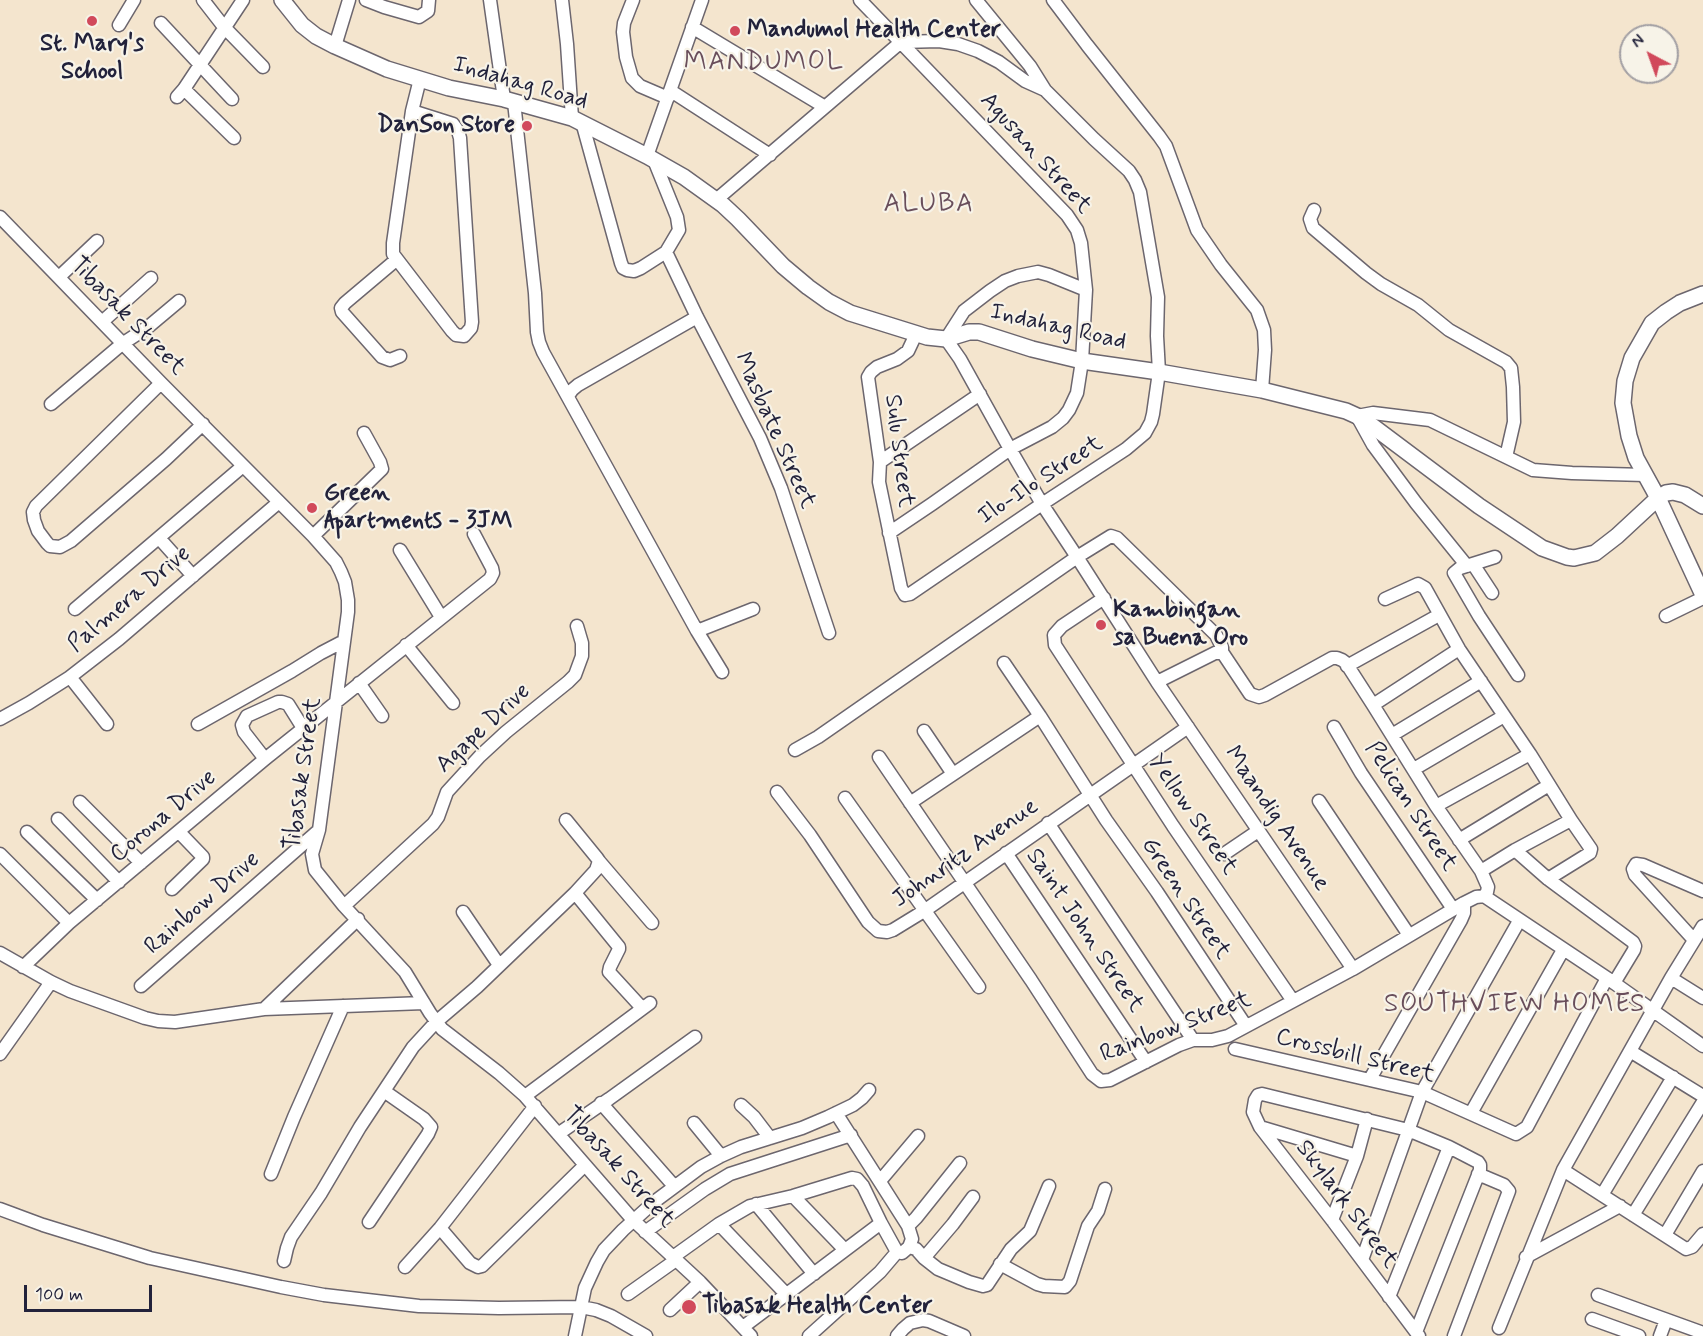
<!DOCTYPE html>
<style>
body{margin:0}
#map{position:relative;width:1703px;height:1336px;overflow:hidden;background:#f4e5ce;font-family:Mynerve,sans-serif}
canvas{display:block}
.north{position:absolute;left:1619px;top:24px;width:60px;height:60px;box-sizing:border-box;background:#f7f3e8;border:2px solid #a29fa3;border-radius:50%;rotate:319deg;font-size:16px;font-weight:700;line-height:24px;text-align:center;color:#22223b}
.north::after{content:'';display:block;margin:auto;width:21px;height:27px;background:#d1495b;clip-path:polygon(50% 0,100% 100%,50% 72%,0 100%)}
.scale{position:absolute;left:24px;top:1285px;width:128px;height:27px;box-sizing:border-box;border:3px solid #22223b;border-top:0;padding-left:8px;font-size:18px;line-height:21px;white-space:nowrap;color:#22223b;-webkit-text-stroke:4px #f7f3e8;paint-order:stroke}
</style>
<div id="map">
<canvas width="1703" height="1336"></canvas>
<div class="north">N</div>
<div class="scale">100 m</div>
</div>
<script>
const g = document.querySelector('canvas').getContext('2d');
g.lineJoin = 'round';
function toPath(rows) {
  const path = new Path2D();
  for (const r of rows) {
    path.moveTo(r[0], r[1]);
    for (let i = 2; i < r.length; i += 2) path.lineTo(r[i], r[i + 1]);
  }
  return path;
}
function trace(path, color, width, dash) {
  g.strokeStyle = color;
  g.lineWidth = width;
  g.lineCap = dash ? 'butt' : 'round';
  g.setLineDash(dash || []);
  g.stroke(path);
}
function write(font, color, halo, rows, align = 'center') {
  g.font = font + ' Mynerve,sans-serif';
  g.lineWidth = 4.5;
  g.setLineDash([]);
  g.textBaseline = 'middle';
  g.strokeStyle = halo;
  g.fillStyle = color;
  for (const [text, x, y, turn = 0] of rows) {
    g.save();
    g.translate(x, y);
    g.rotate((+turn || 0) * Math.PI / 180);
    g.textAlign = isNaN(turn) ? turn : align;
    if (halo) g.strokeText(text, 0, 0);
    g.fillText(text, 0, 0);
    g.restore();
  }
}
const minor = toPath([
 [203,0,224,27,263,67],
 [366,0,384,7,419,17,428,11,429,0],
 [490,0,504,99],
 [562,0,567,44,572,118],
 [633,0,624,23,623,32,626,57,632,78,640,86,668,98],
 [860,0,1067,215,1077,230,1081,243,1086,290,1082,361,1077,393,1069,410,1063,418,1052,427,1010,449,932,504,889,533],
 [976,0,1030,66,1045,90],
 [1053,0,1087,45,1159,136,1166,146,1197,230,1221,265,1257,310,1264,330,1265,350,1262,390],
 [161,23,232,99],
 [119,25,134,0],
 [692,27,825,107],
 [335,46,349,0],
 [184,89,234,138],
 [671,91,770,155],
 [177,97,184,89,243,0],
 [514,102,535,293,537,332,539,342,543,352,697,631,722,672],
 [412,111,453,124,458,131,460,138,472,322,471,328,464,336,456,335,452,331,393,254,393,243,412,111],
 [412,111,420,79],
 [582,122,621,263,623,268,627,270,634,271,641,268,666,252,679,230,677,217,654,160],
 [647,156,702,0],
 [716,200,901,42,939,41,958,44,978,51,999,62,1025,81,1045,90,1094,139,1129,171,1135,180,1140,192,1158,297,1157,336,1159,372,1153,414,1151,422,1145,433,1126,449,1042,504,910,594,905,595,901,588,879,482,880,462,868,377,871,372,877,367,897,359,908,351,916,334],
 [1314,210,1310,219,1313,228,1366,273,1381,284,1418,305,1449,330,1506,362,1511,368,1513,387,1514,422,1506,457],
 [0,217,161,383,313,536,336,562,341,572,345,582,348,600,348,612,319,830,312,854,315,870,344,906,405,972,430,1013,442,1029,499,1073,525,1096,633,1220,700,1282,751,1336],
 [666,252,697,317,760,438,781,488,829,633],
 [396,260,345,303,341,308,342,312,382,357,390,360,400,356],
 [59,277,97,241],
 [1086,290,1049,275,1038,272,1018,276,1005,281,990,291,964,311,946,339,960,359,1010,449,1042,504,1077,557,1157,682,1353,969,1464,903,1476,897,1484,896,1607,978,1703,1046],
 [102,322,151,278],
 [161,383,36,506,33,512,34,520,38,531,47,543,50,546,60,547,71,541,166,459,203,424],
 [568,396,572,390,578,385,697,317],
 [51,404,122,344,148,327,179,301],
 [880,462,980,394],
 [313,536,382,469,380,462,364,433],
 [159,538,193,576],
 [400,550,441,617],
 [1495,557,1460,568,1454,573,1479,616,1518,675],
 [1473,564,1492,593],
 [1467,566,1416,503,1373,445,1357,416,1373,413,1430,420,1533,470,1572,473,1645,475],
 [1104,598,1062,626,1054,635,1055,645,1173,826,1293,1001],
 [1385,599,1418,584,1425,588,1459,649,1530,754,1571,820,1515,850,1481,871],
 [75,609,243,466],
 [1666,616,1703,598],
 [697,631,753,609],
 [406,645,453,703],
 [1004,663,1040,716,1106,820,1157,892,1246,1026],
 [1347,666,1439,615],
 [70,677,107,724],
 [1157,682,1215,653,1222,652,1250,694,1259,697,1265,695,1332,658,1337,658,1342,660,1346,663,1373,705,1436,806,1481,871,1488,887,1487,892,1484,896],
 [359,683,382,716],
 [1373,705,1459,649],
 [0,719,29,703,70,677,119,639,279,502],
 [198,724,292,671,321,653,344,641],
 [1334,727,1361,773,1453,909],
 [924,731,953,774],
 [1392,735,1481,681],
 [795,750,818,737,1077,557,1111,536,1117,538,1216,635,1222,647,1222,652],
 [879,757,1031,980,1092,1074,1101,1081,1110,1080,1179,1045,1193,1040,1212,1040,1228,1036,1353,969],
 [265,759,244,732,242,725,247,716,278,702,282,702,288,704,303,728],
 [1414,769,1504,716],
 [777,792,810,835,868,922,878,931,887,932,893,930,924,911,1188,727],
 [845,798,979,987],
 [1319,801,1409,935],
 [80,802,141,863],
 [910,803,1040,716],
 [1436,806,1530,754],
 [58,819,119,882],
 [1048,823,1193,1040],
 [27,832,97,900],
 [1459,840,1549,785],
 [1515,850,1548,879,1633,942,1635,946,1634,950,1614,983],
 [1006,853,1146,1062],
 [0,854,69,923],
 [1224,854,1258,831],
 [599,861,652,923],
 [1548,879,1590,853,1591,849,1571,820],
 [172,889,203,859,203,857,179,832],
 [575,893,619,947,619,949,610,967,609,972,642,1008],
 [344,906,433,824,438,817,447,792,480,756,506,732,568,682,575,675,582,656,582,643,577,626],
 [463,912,499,965],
 [1694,940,1635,875,1633,869,1636,864,1643,865,1703,891],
 [0,953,51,982,70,991,145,1018,158,1021,175,1022,264,1009,424,1003],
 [23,967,69,923,265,759,490,579,493,573,492,568,474,534],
 [1671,978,1703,998],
 [141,986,318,831],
 [264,1009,358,919],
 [1235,1049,1422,1092,1516,1134,1527,1127,1607,978],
 [1630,1051,1703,1096],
 [0,1054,51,982],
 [1370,1079,1461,920,1464,913,1464,903],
 [525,1096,650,1003],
 [601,1103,674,1186],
 [741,1105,754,1117,770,1138],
 [836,1113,908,1226],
 [1471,1113,1563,950],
 [694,1123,721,1156],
 [1260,1127,1357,1156],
 [558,1134,609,1099,695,1037],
 [1563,1170,1686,1249,1692,1247,1703,1234],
 [271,1174,294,1117,343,1006],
 [880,1181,918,1136],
 [1602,1195,1673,1077],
 [793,1196,845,1250],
 [756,1204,814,1274],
 [0,1209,43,1225,150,1258,281,1287,324,1295,419,1306,499,1308,581,1307,596,1310,611,1316,646,1336],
 [1633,1215,1703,1102],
 [1332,1220,1357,1156,1367,1119],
 [369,1222,428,1134,431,1127,424,1119,384,1091],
 [719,1224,787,1295],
 [440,1228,470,1263,478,1267,482,1266,585,1165],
 [645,1232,705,1189,730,1174,851,1135],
 [1665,1235,1703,1171],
 [909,1247,916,1249,924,1258,938,1269,969,1282,983,1286,987,1285,1011,1249,1030,1231,1049,1186],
 [673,1257,719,1224,750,1206,793,1196,852,1178,857,1179,863,1186,881,1223,897,1252],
 [1526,1257,1620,1206],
 [924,1258,953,1224,973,1197],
 [1362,1260,1422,1092,1519,921],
 [284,1261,287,1248,291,1237,321,1193,360,1127,413,1047,436,1022,477,987,575,893,596,870,599,861,597,858,566,820],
 [1000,1264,1037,1284,1044,1286,1065,1287,1070,1281,1088,1226,1098,1211,1105,1189],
 [405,1267,440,1228,535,1106],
 [628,1294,676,1260],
 [1598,1295,1703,1333],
 [1389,1297,1449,1147],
 [670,1310,700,1282],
 [1592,1319,1639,1336],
 [743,1327,881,1223],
 [1499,1328,1563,1170,1671,978,1703,926],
 [1416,1332,1480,1170,1480,1165,1478,1162,1449,1147,1408,1130,1262,1094,1258,1095,1255,1100,1253,1112,1260,1127,1332,1220,1419,1336],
 [575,1336,585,1288,597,1262,604,1250,623,1230,654,1202,701,1167,721,1156,741,1147,802,1128,828,1117,853,1105,862,1098,869,1090],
 [809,1336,880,1272,897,1252,902,1253,909,1247,912,1239,908,1226,916,1218,960,1163],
 [897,1336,903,1329,910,1323,923,1320,929,1321,964,1336],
 [1454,1336,1509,1191,1504,1185,1478,1174],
 [1660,1336,1666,1320]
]);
const major = toPath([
 [282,0,302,25,316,36,335,46,387,69,449,88,504,99,572,118,647,156,684,177,723,205,738,219,783,266,808,287,829,302,850,313,927,337,946,339,969,332,979,332,1032,349,1082,361,1159,372,1262,390,1346,411,1357,416,1367,422,1479,506,1542,548,1567,557,1574,558,1595,553,1617,536,1658,498,1666,493,1673,492,1685,495,1703,506],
 [1703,294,1680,303,1666,312,1652,323,1632,358,1625,381,1623,403,1629,436,1636,458,1658,498,1703,595]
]);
trace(minor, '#6c666e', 15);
trace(major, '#6c666e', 18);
trace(minor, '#fff', 12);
trace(major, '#fff', 15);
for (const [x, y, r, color] of [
 [92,21,6,"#d1495b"],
 [735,31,6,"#d1495b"],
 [527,126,6,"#d1495b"],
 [312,508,6,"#d1495b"],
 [1101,625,6,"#d1495b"],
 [689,1307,8,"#d1495b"]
]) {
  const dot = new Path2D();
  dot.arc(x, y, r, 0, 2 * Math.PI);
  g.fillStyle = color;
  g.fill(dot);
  trace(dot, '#f7f3e8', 2);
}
write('bold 24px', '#22223b', '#f7f3e8', [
 ["Mandumol Health Center",747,31],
 ["St. Mary's",92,45,"center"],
 ["School",92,73,"center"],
 ["DanSon Store",515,126,"right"],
 ["Green",324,494],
 ["Apartments - 3JM",324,522],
 ["Kambingan",1113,611],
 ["sa Buena Oro",1113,639],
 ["Tibasak Health Center",702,1307]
], 'left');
write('24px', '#22223b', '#f7f3e8', [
 ["Indahag Road",520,84,16],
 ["Agusan Street",1035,154,48],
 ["Tibasak Street",127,317,46],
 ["Indahag Road",1058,328,13],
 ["Masbate Street",774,431,66],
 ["Sulu Street",898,451,83],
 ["Ilo-Ilo Street",1041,481,-33],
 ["Palmera Drive",130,600,-40],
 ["Agape Drive",484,729,-43],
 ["Tibasak Street",304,774,-82],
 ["Pelican Street",1410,807,57],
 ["Yellow Street",1192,815,56],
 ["Corona Drive",164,817,-40],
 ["Maandig Avenue",1276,819,56],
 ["Johnritz Avenue",966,854,-35],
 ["Green Street",1185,899,56],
 ["Rainbow Drive",203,904,-41],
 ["Saint John Street",1084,931,56],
 ["Rainbow Street",1176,1028,-21],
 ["Crossbill Street",1355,1057,14],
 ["Tibasak Street",618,1168,48],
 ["Skylark Street",1346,1205,53]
]);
g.letterSpacing = '1.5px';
write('26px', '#694e5b', '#f7f3e8', [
 ["MANDUMOL",764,64],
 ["ALUBA",929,206],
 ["SOUTHVIEW HOMES",1515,1006]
]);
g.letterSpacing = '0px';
</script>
